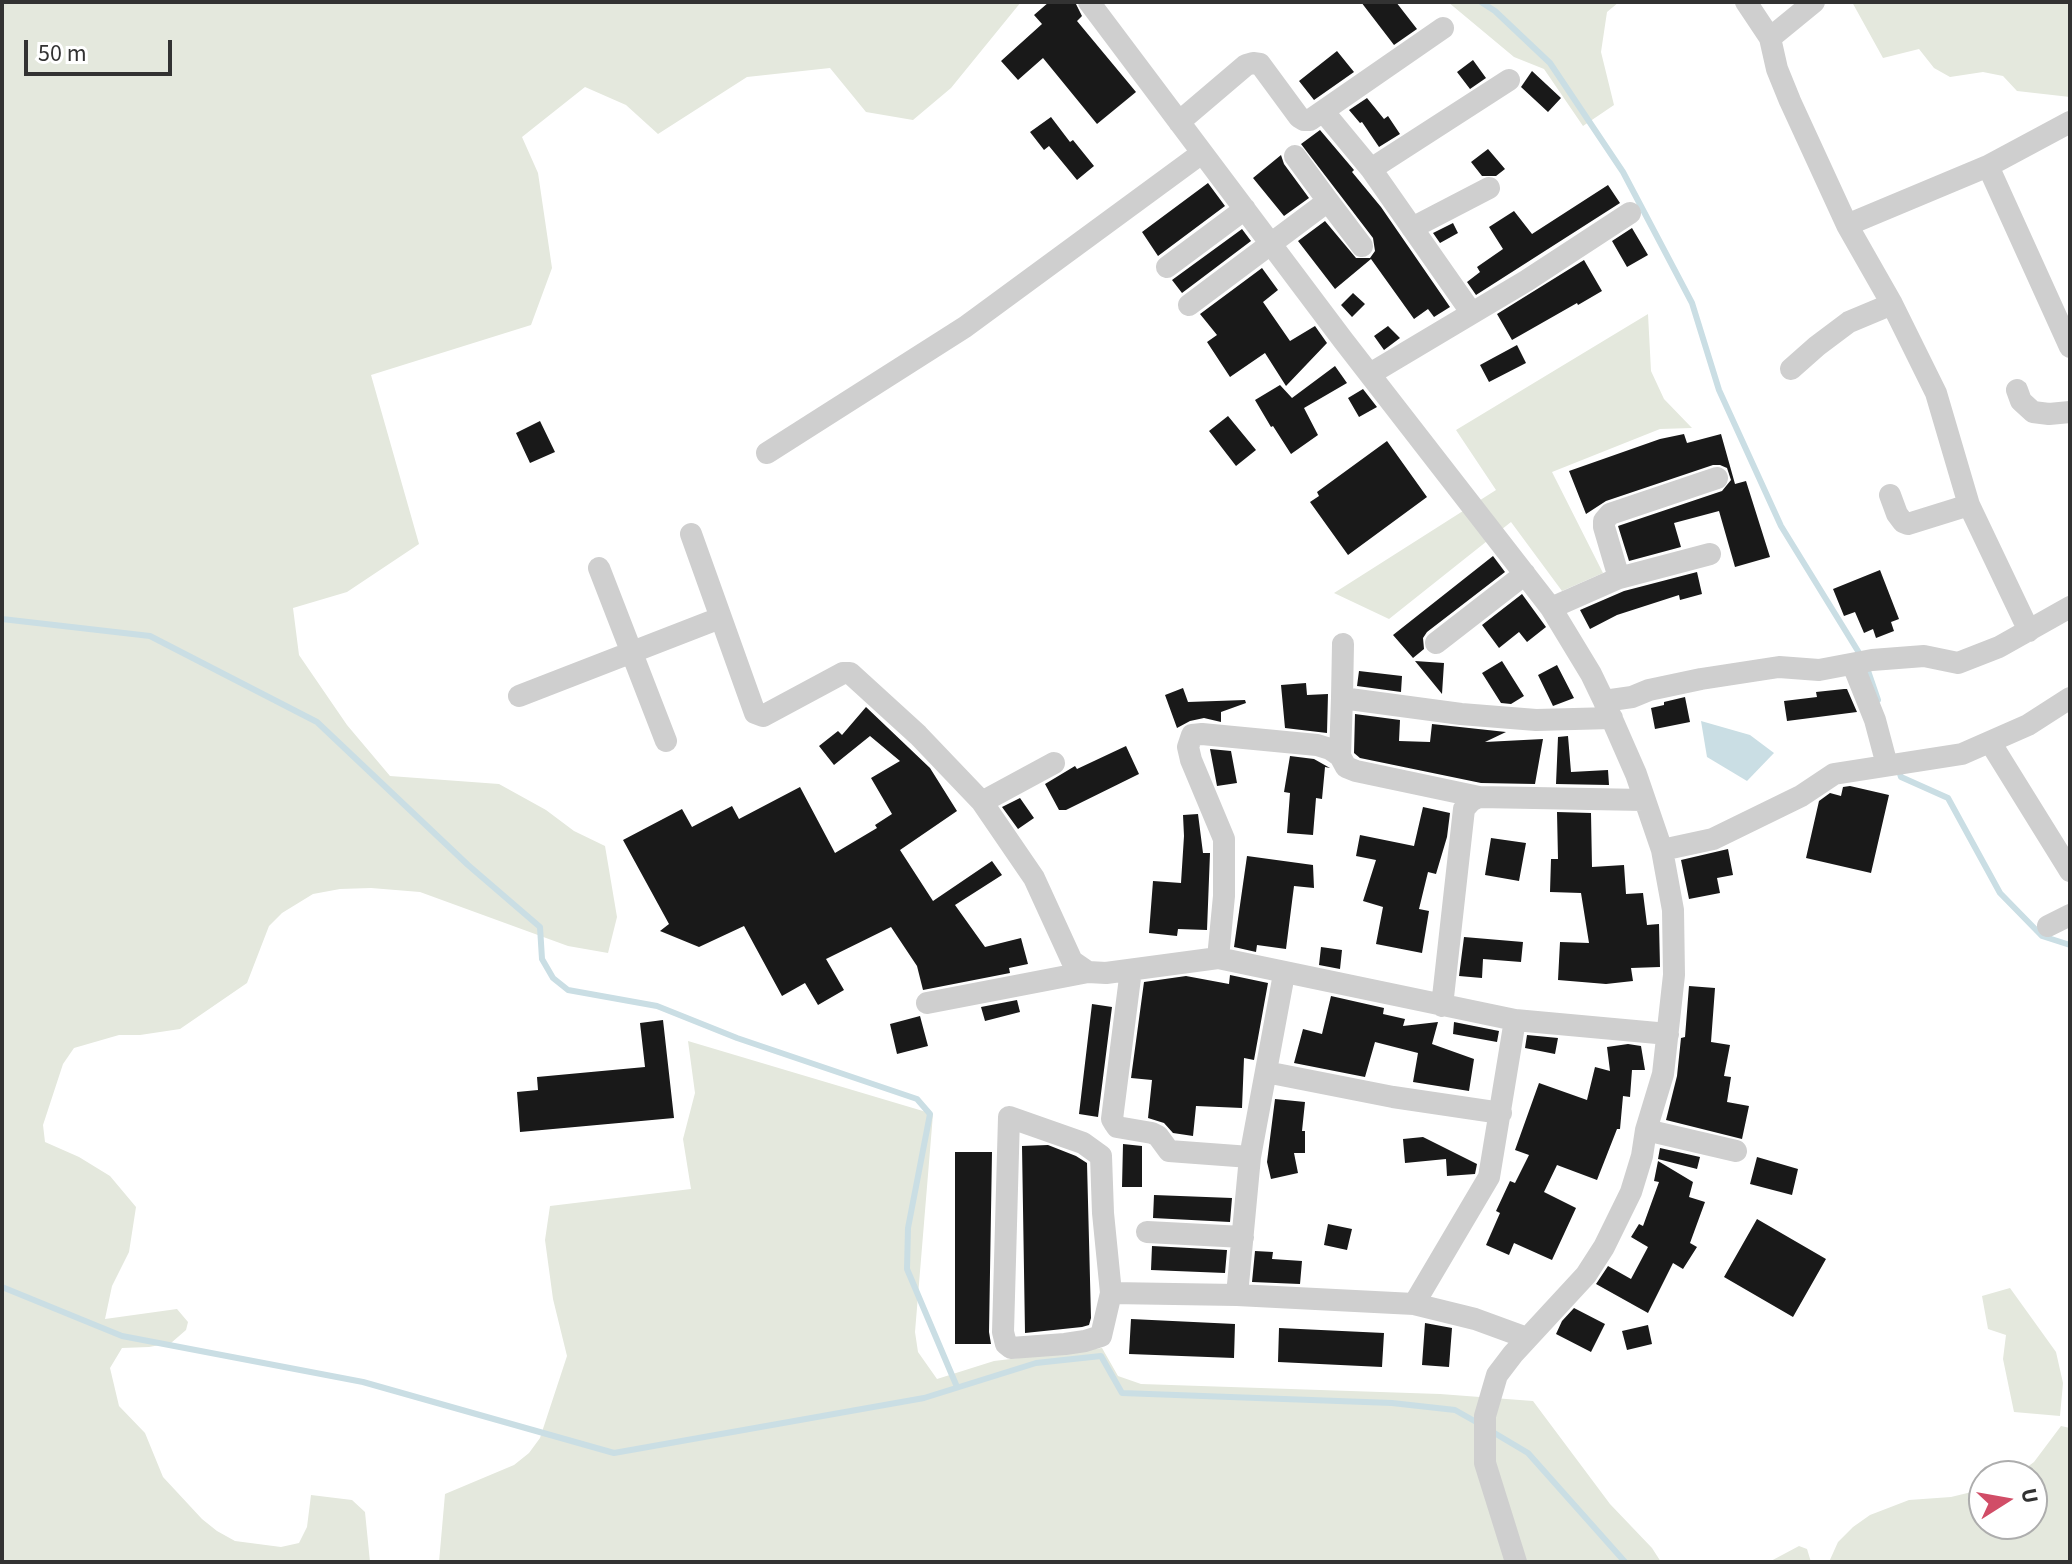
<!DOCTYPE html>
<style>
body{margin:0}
#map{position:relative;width:2072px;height:1564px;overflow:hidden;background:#fff;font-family:"Source Sans 3",sans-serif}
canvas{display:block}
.frame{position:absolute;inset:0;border:4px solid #323232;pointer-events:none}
.north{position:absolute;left:1968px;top:1460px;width:80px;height:80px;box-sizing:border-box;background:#fff;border:2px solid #adadad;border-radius:50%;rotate:79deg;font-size:22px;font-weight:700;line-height:32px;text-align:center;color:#323232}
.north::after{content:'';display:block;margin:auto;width:28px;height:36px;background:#d14d67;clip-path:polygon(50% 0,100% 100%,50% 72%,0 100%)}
.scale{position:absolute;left:24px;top:40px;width:148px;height:36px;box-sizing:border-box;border:4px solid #323232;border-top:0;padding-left:10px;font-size:24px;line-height:28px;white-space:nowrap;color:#323232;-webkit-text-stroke:6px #fff;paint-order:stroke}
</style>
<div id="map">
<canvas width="2072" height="1564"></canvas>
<div class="frame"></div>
<div class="north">U</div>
<div class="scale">50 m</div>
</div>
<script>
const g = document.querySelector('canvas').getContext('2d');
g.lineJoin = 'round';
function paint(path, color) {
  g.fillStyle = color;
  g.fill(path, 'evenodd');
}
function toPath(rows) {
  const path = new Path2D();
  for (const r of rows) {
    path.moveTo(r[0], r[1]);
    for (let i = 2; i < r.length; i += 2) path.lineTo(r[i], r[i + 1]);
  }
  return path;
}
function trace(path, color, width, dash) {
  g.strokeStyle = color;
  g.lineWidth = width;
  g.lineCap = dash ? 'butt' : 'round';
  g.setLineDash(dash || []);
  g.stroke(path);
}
paint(toPath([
 [2,2,1021,2,951,88,913,120,866,112,830,68,747,77,658,134,626,105,585,87,522,137,538,173,552,268,531,325,371,375,419,544,347,592,293,608,299,655,347,725,390,776,499,784,546,810,574,831,605,846,617,917,608,953,568,946,420,892,371,888,340,889,313,894,282,913,269,926,247,983,180,1029,140,1035,119,1035,74,1048,63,1064,43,1125,45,1142,79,1157,110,1176,136,1207,129,1252,112,1286,105,1319,177,1309,188,1322,186,1330,171,1343,149,1347,122,1348,110,1368,119,1406,145,1433,163,1477,202,1519,217,1531,235,1541,281,1547,299,1543,307,1527,311,1495,352,1500,365,1512,370,1562,2,1562],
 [1448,2,1619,2,1607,12,1601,52,1614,105,1583,126,1544,69,1514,57],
 [1852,2,2070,2,2070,97,2017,91,2003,76,1983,72,1950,77,1934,68,1919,49,1883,58],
 [1648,314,1651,371,1664,399,1692,428,1660,429,1552,472,1603,573,1562,591,1511,522,1389,619,1334,593,1496,490,1456,430],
 [688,1041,933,1114,915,1332,918,1352,937,1379,994,1361,1102,1348,1118,1376,1141,1384,1440,1394,1533,1401,1610,1504,1652,1548,1661,1562,439,1562,445,1494,514,1465,529,1453,540,1438,567,1356,553,1299,545,1240,550,1206,691,1189,683,1139,695,1093],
 [2010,1288,2056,1352,2063,1383,2060,1416,2014,1412,2003,1359,2006,1335,1988,1329,1982,1296],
 [2061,1426,2070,1428,2070,1562,1829,1562,1838,1542,1853,1527,1870,1515,1909,1500,1951,1497,1984,1489,1984,1524,2032,1524,2032,1476,2015,1476,2034,1462],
 [1799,1546,1807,1549,1811,1562,1769,1562]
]), '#e4e8dd');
paint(toPath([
 [1701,721,1750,735,1774,753,1747,781,1707,757]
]), '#cadee4');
trace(toPath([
 [1481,2,1495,11,1550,63,1623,172,1692,303,1719,390,1781,526,1861,656],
 [2,619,150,636,317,722,468,865,540,927,542,959,553,978,568,990,657,1006,737,1038,917,1099,930,1114,908,1228,907,1269,957,1387],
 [1866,665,1878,700],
 [1898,768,1901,777,1948,798,2000,893,2042,936,2070,945],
 [2,1287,122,1336,363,1382,614,1453,924,1398,1036,1363,1101,1356,1122,1393,1392,1403,1455,1410,1478,1423],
 [1491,1431,1528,1453,1625,1562]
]), '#cadee4', 6);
paint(toPath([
 [1049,2,1075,2,1082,16,1077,21,1136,92,1097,124,1043,58,1018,80,1001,61,1042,24,1034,15],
 [1361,2,1396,2,1417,29,1394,45],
 [1337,51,1354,72,1314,100,1299,81],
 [1473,60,1486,78,1470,89,1457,72],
 [1532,71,1561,98,1548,112,1521,87],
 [1367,98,1384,119,1388,116,1400,134,1379,147,1362,122,1360,123,1349,110],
 [1051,117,1070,142,1073,140,1094,166,1077,180,1049,146,1044,150,1030,132],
 [1320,130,1354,170,1352,172,1381,207,1450,307,1434,317,1428,309,1414,319,1371,259,1335,289,1298,241,1325,221,1356,258,1370,258,1375,251,1373,238,1301,144],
 [1488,149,1505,169,1496,176,1482,176,1471,162],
 [1281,155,1284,164,1309,198,1284,216,1253,178],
 [1208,183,1225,206,1158,256,1142,232],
 [1608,185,1620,203,1476,295,1467,282,1480,272,1477,267,1503,249,1489,227,1514,211,1532,234],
 [1453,223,1458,233,1440,243,1433,233],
 [1632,228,1648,255,1627,267,1612,241],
 [1242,229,1251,241,1182,293,1172,280],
 [1584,260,1602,291,1578,305,1577,303,1512,340,1497,314],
 [1262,268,1278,290,1263,302,1290,341,1315,326,1327,343,1286,386,1265,353,1230,377,1207,342,1217,335,1200,314],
 [1353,293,1365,304,1352,317,1341,305],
 [1388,326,1400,338,1384,350,1374,336],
 [1517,345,1526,363,1489,382,1480,365],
 [1335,366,1347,383,1304,408,1318,435,1291,454,1273,426,1271,427,1255,400,1280,385,1292,398],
 [1363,389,1377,407,1359,417,1348,398],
 [1228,416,1256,450,1236,466,1209,431],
 [540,421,555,452,530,463,516,433],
 [1684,434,1687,443,1721,434,1735,484,1746,481,1770,557,1735,567,1719,511,1674,523,1681,547,1629,561,1618,526,1722,491,1731,480,1727,468,1720,465,1713,465,1606,501,1586,514,1569,471,1660,439],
 [1387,441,1427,497,1348,555,1310,502,1319,496,1317,492],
 [1493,556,1505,572,1427,632,1423,638,1424,649,1413,658,1393,635],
 [1880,570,1899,619,1891,622,1894,631,1876,638,1873,629,1864,633,1855,612,1844,616,1833,589],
 [1697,572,1702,594,1680,600,1679,595,1617,615,1590,629,1580,610,1624,591],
 [1522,594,1546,627,1527,642,1519,632,1499,648,1482,625],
 [1415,661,1444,663,1442,694],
 [1502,661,1524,696,1511,704,1501,703,1482,673],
 [1557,665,1574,698,1553,706,1538,675],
 [1359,671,1402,676,1401,692,1357,686],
 [1306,683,1307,695,1328,694,1327,733,1285,728,1281,685],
 [1183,688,1188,702,1245,700,1246,703,1221,712,1221,722,1204,718,1190,721,1177,728,1165,695],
 [1844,689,1847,689,1857,712,1787,721,1784,701,1817,697,1816,692],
 [1685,697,1690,722,1655,729,1651,708,1664,705,1664,702],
 [866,707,930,768,957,811,900,850,933,901,992,861,1002,875,955,905,985,947,1021,938,1028,964,1009,968,1010,973,923,990,917,966,891,927,826,959,844,990,818,1005,805,983,782,996,744,926,699,947,660,931,669,924,623,840,682,809,692,827,732,806,739,819,800,787,835,853,877,828,875,825,892,814,871,778,900,761,870,736,834,765,819,746,838,731,842,735],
 [1355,714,1400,720,1399,741,1430,742,1432,724,1506,732,1485,742,1543,739,1535,784,1481,783,1360,758,1354,753],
 [1568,736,1571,772,1608,770,1609,785,1556,784,1558,737],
 [1126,746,1139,774,1066,810,1059,810,1045,784,1075,766,1077,769],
 [1210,749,1231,751,1237,783,1217,786],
 [1290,756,1314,759,1330,768,1325,767,1322,799,1316,798,1313,835,1287,833,1290,793,1284,792],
 [1850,786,1889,795,1871,873,1806,858,1819,801,1830,793,1841,796,1843,787],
 [1020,798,1034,818,1018,829,1002,807],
 [1423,807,1450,813,1447,837,1436,874,1428,872,1419,909,1429,911,1422,953,1376,944,1383,907,1363,901,1376,860,1356,856,1360,835,1414,846],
 [1557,812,1591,813,1592,867,1624,865,1626,894,1643,893,1647,925,1659,924,1660,967,1631,968,1633,981,1606,984,1558,980,1560,942,1589,943,1581,893,1550,892,1551,859,1558,859],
 [1198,814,1203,853,1210,853,1207,930,1178,929,1177,936,1149,933,1153,881,1181,883,1184,836,1183,815],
 [1491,838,1526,843,1519,881,1485,875],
 [1728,849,1733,875,1717,878,1720,893,1689,899,1681,860],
 [1247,856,1313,865,1314,888,1294,886,1286,949,1257,945,1256,952,1234,947],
 [1464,937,1523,942,1521,962,1483,959,1482,978,1459,976],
 [1321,947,1342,950,1340,969,1319,965],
 [1230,975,1268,983,1254,1060,1244,1058,1242,1108,1196,1106,1193,1136,1173,1133,1164,1123,1148,1118,1152,1080,1131,1078,1144,982,1186,976,1229,984],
 [1689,986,1715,988,1711,1042,1730,1045,1724,1076,1731,1077,1727,1102,1749,1106,1742,1139,1666,1120,1677,1076,1681,1038,1685,1037],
 [1331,996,1384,1008,1383,1014,1405,1019,1403,1026,1438,1022,1432,1044,1474,1059,1469,1091,1413,1082,1418,1053,1375,1042,1365,1077,1294,1063,1303,1029,1322,1034],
 [1017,1000,1020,1012,985,1021,981,1007],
 [1092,1004,1112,1007,1098,1117,1079,1114],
 [920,1016,928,1046,897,1054,890,1024],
 [663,1020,674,1118,520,1132,517,1092,538,1090,537,1077,645,1067,640,1023],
 [1454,1022,1499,1031,1497,1042,1453,1034],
 [1527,1035,1558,1038,1555,1054,1525,1048],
 [1628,1044,1641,1046,1645,1070,1632,1070,1630,1097,1623,1096,1620,1129,1617,1129,1597,1180,1557,1165,1544,1192,1576,1208,1552,1260,1514,1243,1509,1255,1486,1245,1500,1213,1496,1211,1510,1181,1515,1183,1529,1155,1515,1150,1539,1083,1587,1100,1595,1067,1610,1071,1607,1047],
 [1275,1099,1305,1102,1302,1131,1305,1131,1305,1153,1294,1153,1298,1173,1271,1179,1267,1162],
 [1423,1137,1477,1164,1475,1174,1447,1176,1446,1159,1405,1163,1403,1139],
 [1123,1144,1142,1146,1142,1187,1122,1187],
 [1048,1145,1076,1156,1087,1163,1091,1318,1089,1325,1082,1327,1025,1333,1022,1146],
 [1660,1148,1700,1157,1697,1169,1658,1159],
 [955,1152,992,1152,989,1332,991,1344,955,1344],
 [1757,1157,1798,1169,1792,1195,1750,1184],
 [1658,1161,1693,1182,1689,1197,1705,1202,1690,1243,1697,1247,1683,1269,1673,1263,1648,1313,1596,1284,1608,1266,1631,1279,1648,1247,1631,1237,1639,1224,1643,1226,1659,1182,1654,1181],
 [1154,1195,1232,1198,1230,1222,1153,1218],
 [1757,1219,1826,1259,1793,1317,1724,1277],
 [1328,1224,1352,1229,1347,1250,1324,1245],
 [1152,1246,1227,1250,1225,1273,1151,1270],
 [1255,1251,1273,1252,1272,1259,1302,1261,1300,1284,1252,1282],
 [1574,1308,1605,1324,1591,1352,1556,1334,1562,1321],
 [1131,1319,1235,1324,1234,1358,1129,1354],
 [1425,1323,1452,1328,1449,1367,1422,1365],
 [1648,1325,1652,1344,1627,1350,1622,1331],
 [1279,1328,1384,1333,1382,1367,1278,1362]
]), '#191919');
trace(toPath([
 [1089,2,1343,340,1551,608,1591,674,1604,701,1636,774,1662,850,1673,910,1674,975,1663,1074,1646,1130,1642,1156,1631,1192,1604,1247,1586,1275,1513,1354,1497,1375,1485,1416,1485,1463,1516,1562],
 [1746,2,1770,38,1777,69,1790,101,1847,225,1892,304,1936,393,1969,505,2029,631],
 [1770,38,1814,2],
 [1323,111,1371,169,1471,312],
 [1179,122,1246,65,1253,63,1260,64,1299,117,1304,120,1310,120,1443,28],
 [1988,166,2070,347],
 [1371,169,1509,80],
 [1328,201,1362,246],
 [1847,225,1988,166,2070,122],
 [1412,228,1489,188],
 [1167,267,1245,209],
 [1189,305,1328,201,1295,156],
 [1791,369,1817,346,1849,322,1892,304],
 [1370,374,1526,281,1630,213],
 [2017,390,2021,401,2033,412,2049,414,2070,412],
 [767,453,965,327,1202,153],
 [1890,495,1897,514,1903,522,1908,524,1969,505],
 [691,534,755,713,763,716,843,673,850,673,918,735,982,802,1034,878,1072,961,1088,972,1106,973,1218,958,1515,1020,1668,1034],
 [599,568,666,741],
 [1619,578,1604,527,1604,521,1610,514,1717,478],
 [1551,608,1619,578,1710,554],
 [1436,643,1525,574],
 [1853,665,1875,720,1887,765],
 [519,696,720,618],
 [1342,698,1343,644],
 [1604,701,1632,697,1649,690,1701,679,1779,667,1819,670,1872,660,1924,656,1958,663,1999,647,2070,607],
 [1990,742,2070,871],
 [1340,756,1342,698,1461,714,1536,720,1612,718],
 [982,802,1054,763],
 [1662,850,1713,839,1801,796,1834,774,1962,754,2028,725,2070,698],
 [2048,926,2070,915],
 [1218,958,1224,896,1224,839,1191,760,1188,747,1192,735,1202,734,1317,745,1330,749,1340,756,1346,767,1356,771,1479,797],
 [1131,970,1112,1119,1115,1124,1117,1127,1152,1133,1158,1136,1169,1151,1250,1157],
 [927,1003,1088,972],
 [1442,1006,1464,809,1471,801,1479,797,1644,800],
 [1266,1072,1393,1097,1501,1113],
 [1646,1130,1736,1151],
 [1147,1232,1243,1237],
 [1111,1293,1101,1336,1085,1341,1065,1344,1011,1348,1006,1344,1003,1332,1009,1117,1083,1143,1101,1156,1103,1213,1111,1293,1237,1295,1414,1304,1475,1319,1527,1338],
 [1237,1295,1250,1157,1284,974],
 [1414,1304,1489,1177,1515,1020]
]), '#cfcfcf', 22);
</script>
